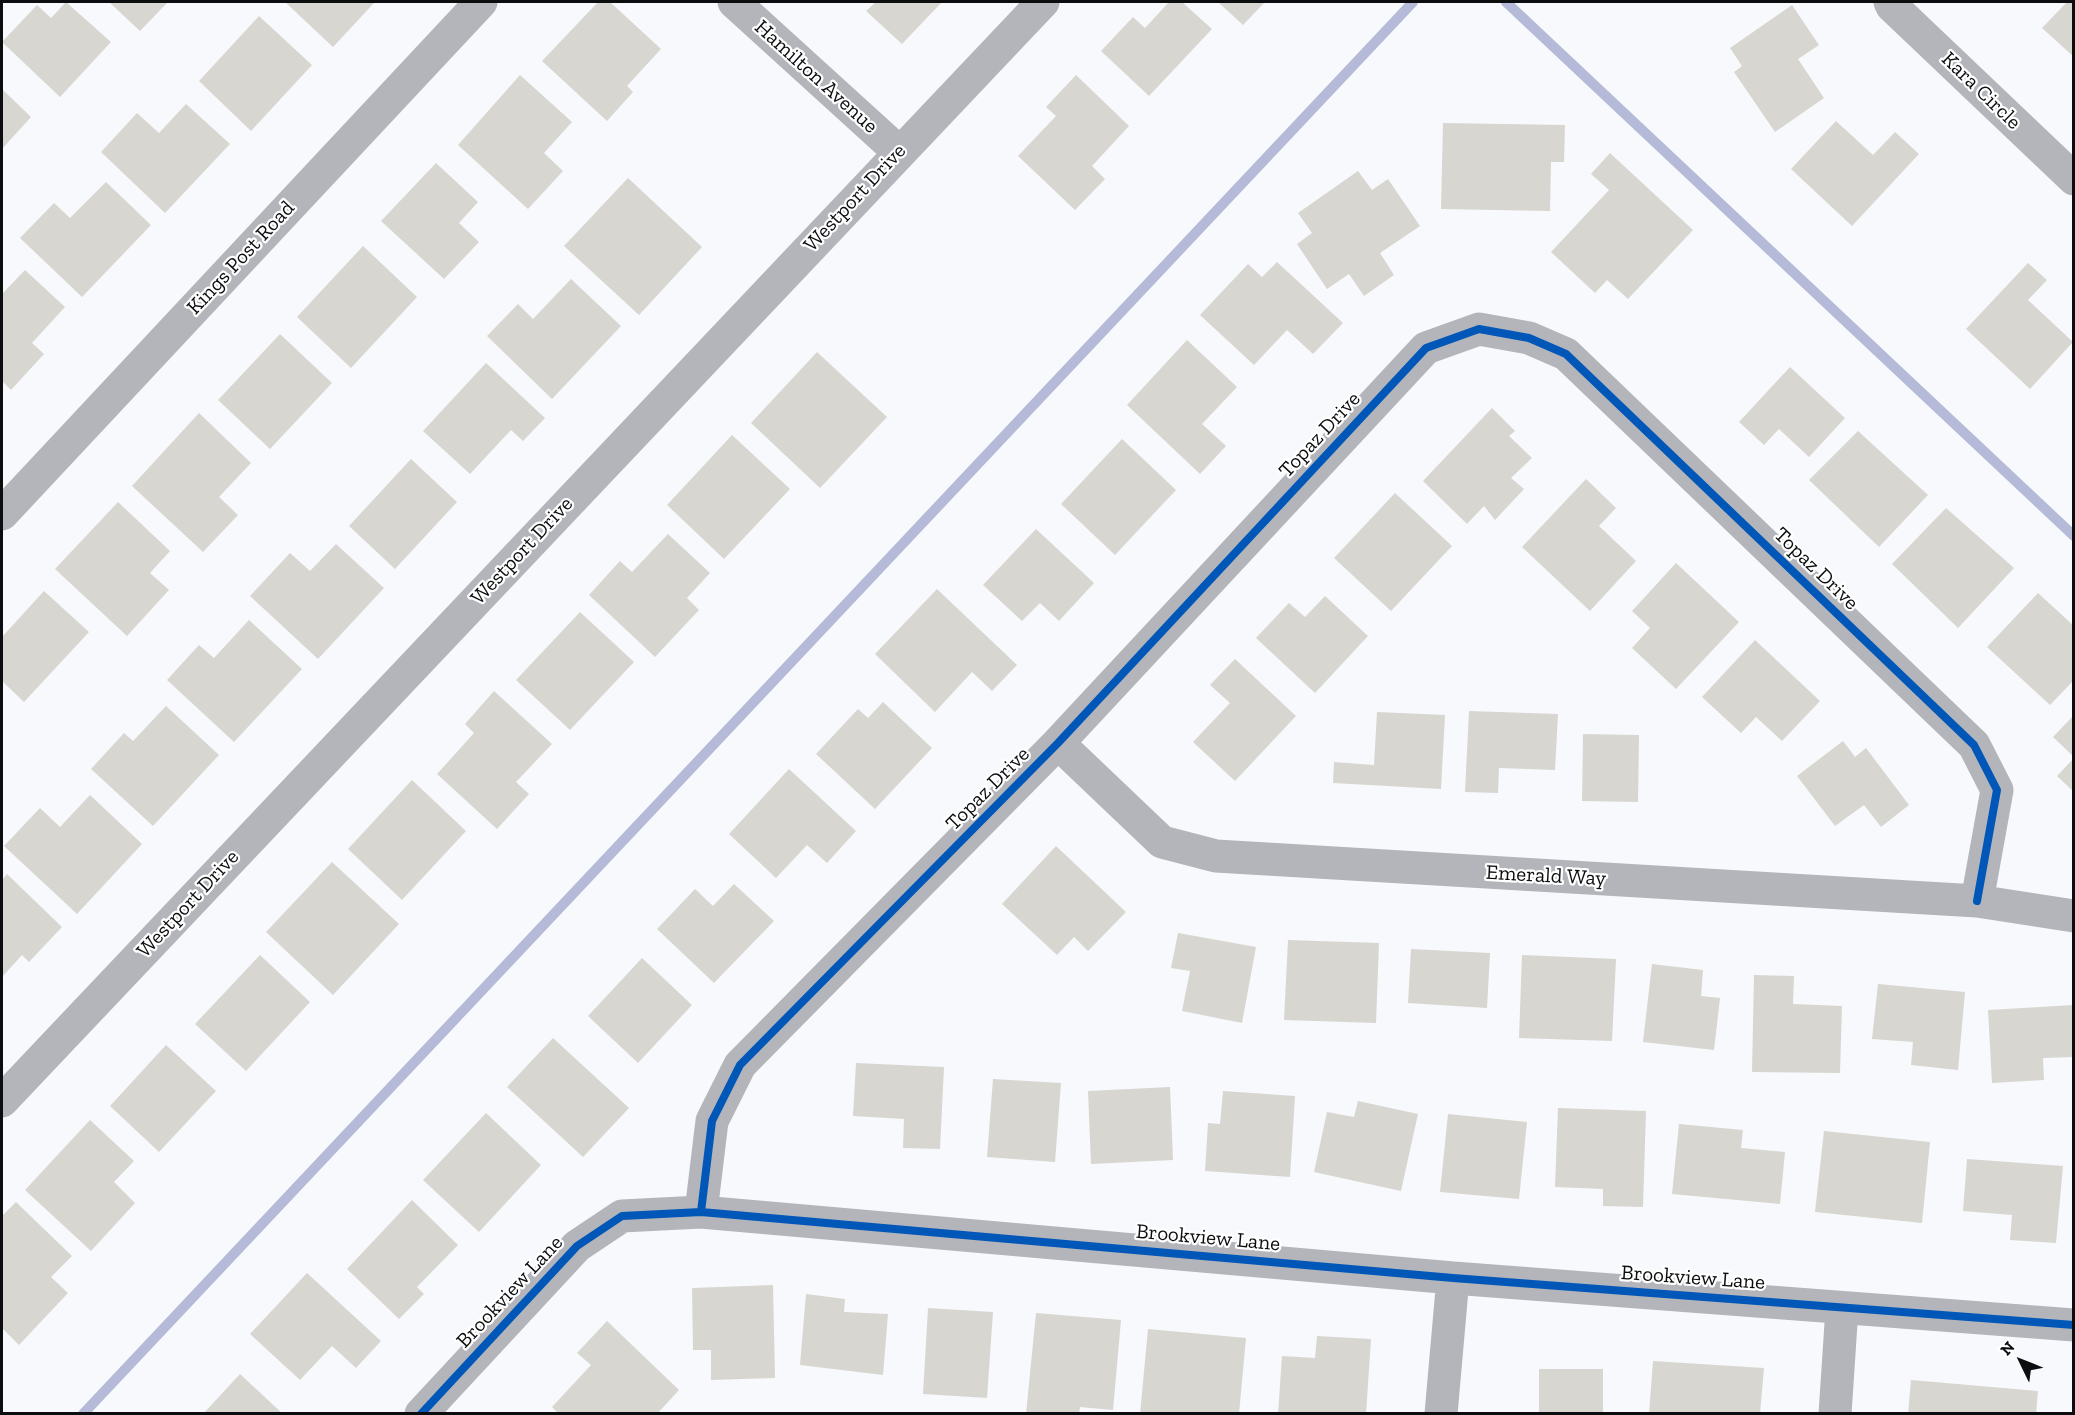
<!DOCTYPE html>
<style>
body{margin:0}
#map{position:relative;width:2075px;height:1415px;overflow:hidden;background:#f7f9fc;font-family:"Zilla Slab",serif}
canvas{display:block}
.frame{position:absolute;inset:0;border:3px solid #0c0d0f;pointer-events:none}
.north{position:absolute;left:1991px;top:1331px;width:60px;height:60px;-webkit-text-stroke:4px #fff;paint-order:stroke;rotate:313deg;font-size:16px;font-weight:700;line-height:24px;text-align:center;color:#0c0d0f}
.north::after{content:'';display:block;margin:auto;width:21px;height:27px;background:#0c0d0f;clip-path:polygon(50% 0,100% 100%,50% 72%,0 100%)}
</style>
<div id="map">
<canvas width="2075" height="1415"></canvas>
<div class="frame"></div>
<div class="north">N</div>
</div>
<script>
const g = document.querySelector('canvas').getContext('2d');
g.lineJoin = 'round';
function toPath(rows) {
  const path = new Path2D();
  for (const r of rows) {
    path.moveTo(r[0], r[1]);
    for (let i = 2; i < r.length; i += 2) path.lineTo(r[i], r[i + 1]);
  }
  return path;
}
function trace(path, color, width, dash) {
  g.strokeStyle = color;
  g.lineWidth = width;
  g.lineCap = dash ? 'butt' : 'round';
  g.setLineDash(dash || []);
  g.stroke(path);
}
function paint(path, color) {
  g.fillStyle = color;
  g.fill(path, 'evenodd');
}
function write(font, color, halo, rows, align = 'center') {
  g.font = font + ' "Zilla Slab",serif';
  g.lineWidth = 4.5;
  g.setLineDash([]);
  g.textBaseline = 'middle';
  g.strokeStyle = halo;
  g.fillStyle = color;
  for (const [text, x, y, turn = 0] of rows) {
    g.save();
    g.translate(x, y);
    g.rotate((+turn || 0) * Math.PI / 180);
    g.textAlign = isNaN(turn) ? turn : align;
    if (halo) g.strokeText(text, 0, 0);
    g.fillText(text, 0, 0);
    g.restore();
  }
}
trace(toPath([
 [1506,2,2074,536],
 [83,1414,1413,2]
]), '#b4bad7', 10);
paint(toPath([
 [66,2,111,42,60,97,2,42,37,5,51,18],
 [109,2,168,2,140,31],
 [285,2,375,2,333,47],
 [598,2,610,2,661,49,627,86,633,92,607,121,542,61],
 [876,2,942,2,902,44,866,11],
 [1169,2,1182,2,1212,29,1149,96,1101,51,1133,17,1145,28],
 [1218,2,1265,2,1243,25],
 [2067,2,2074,2,2074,57,2042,28],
 [1792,5,1819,45,1798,59,1824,98,1775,132,1734,72,1742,66,1730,48],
 [259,16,312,65,251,131,199,81],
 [520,75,572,122,544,153,563,171,528,209,458,145],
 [1076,75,1129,126,1092,166,1105,179,1075,210,1018,156,1056,116,1046,107],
 [2,89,31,117,2,149],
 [186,104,230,144,165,213,101,152,137,113,159,133],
 [1836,121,1873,155,1895,132,1919,154,1852,226,1791,169],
 [1443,123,1565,125,1564,162,1551,162,1550,211,1441,209],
 [1610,153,1693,230,1628,299,1607,280,1595,293,1551,252,1609,190,1591,174],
 [436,163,478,202,459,223,479,242,444,279,381,221],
 [1358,171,1372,190,1388,179,1420,226,1380,253,1394,275,1364,296,1349,274,1327,289,1297,244,1312,233,1298,213],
 [628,178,702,247,639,315,564,246],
 [106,182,151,225,82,297,20,238,54,203,70,218],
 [363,246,417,297,351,368,297,317],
 [1277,262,1343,323,1313,354,1287,330,1254,365,1200,315,1248,264,1262,277],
 [2028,263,2047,280,2028,300,2073,342,2030,389,1966,329],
 [25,270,65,307,32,343,44,354,11,390,2,381,2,294],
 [571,279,621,326,552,399,487,336,518,304,533,319],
 [280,334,332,383,270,449,218,400],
 [1187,340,1237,387,1202,424,1226,446,1200,474,1127,405],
 [817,352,887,417,820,488,751,423],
 [486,363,545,418,523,441,511,430,470,474,423,431],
 [1790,367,1845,418,1809,457,1779,429,1764,445,1739,422],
 [1492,408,1515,431,1509,436,1532,458,1511,478,1524,489,1495,520,1484,506,1467,524,1423,481],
 [199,413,251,463,219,497,238,515,203,552,132,486],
 [1858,431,1928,495,1879,547,1809,480],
 [732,435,790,489,724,559,667,505],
 [1122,439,1176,490,1115,555,1061,504],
 [411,459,457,502,395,569,349,526],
 [1586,479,1616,508,1599,526,1636,561,1590,611,1522,547],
 [1395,493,1452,546,1391,611,1334,558],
 [118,502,170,551,150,573,169,590,127,636,55,569],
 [1946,508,2014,568,1958,628,1892,564],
 [1036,529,1094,583,1059,621,1040,603,1022,621,983,585],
 [668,534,710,573,687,598,699,610,655,657,589,595,620,561,632,572],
 [336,544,384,588,318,659,250,596,290,553,310,571],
 [1676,563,1739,622,1676,689,1632,648,1650,628,1632,611],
 [937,589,1017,665,992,691,972,672,935,712,875,654],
 [44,591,89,632,24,702,2,681,2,637],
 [2038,593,2074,626,2074,680,2050,705,1987,647],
 [1325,596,1368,636,1315,693,1256,638,1289,603,1305,617],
 [580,612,634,662,570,730,516,680],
 [249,620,302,669,234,742,167,680,199,645,214,658],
 [1755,640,1820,701,1782,741,1756,717,1741,733,1702,697],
 [1235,659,1296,716,1235,781,1193,742,1230,703,1210,685],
 [494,691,552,744,516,782,529,794,497,829,437,774,474,733,465,724],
 [883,702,932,748,875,809,816,754,858,709,868,718],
 [166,706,219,755,153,826,91,769,124,733,133,741],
 [1469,711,1558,714,1555,770,1499,768,1498,793,1465,792],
 [1377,712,1445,715,1441,789,1333,783,1334,762,1374,765],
 [2074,715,2074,757,2053,737],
 [1583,734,1639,735,1638,802,1582,801],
 [1843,741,1855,757,1866,748,1909,805,1881,827,1864,805,1835,826,1797,776],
 [2074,758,2074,792,2057,776],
 [789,769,856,831,827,863,807,845,776,878,729,834],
 [412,780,466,831,402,900,348,849],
 [90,795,142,844,77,914,4,846,40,808,60,827],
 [1056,846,1126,912,1088,951,1074,937,1057,955,1002,904],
 [332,862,399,924,333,995,266,932],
 [7,874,62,927,29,962,22,955,2,977,2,880],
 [734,884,774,921,714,983,657,929,695,889,713,906],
 [1178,933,1256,947,1242,1023,1182,1011,1190,971,1171,968],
 [1288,940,1379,943,1376,1023,1284,1020],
 [1411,949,1490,953,1487,1008,1408,1003],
 [260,955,310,1002,246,1071,195,1024],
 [1522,955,1616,959,1612,1041,1519,1038],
 [642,958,692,1005,638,1063,588,1016],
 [1652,964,1703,970,1701,996,1720,998,1714,1050,1643,1042],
 [1754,975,1794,976,1793,1004,1842,1006,1840,1073,1752,1072],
 [1878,984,1965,992,1958,1070,1911,1065,1913,1042,1872,1039],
 [2074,1005,2074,1057,2043,1058,2044,1080,1992,1083,1988,1010],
 [553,1038,629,1108,583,1157,507,1087],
 [166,1045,216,1091,159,1152,110,1106],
 [856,1063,944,1067,940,1149,903,1148,904,1119,853,1116],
 [993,1079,1061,1083,1055,1162,987,1157],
 [1170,1087,1173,1160,1091,1164,1088,1091],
 [1223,1091,1295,1096,1290,1177,1205,1171,1208,1123,1220,1124],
 [1358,1101,1418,1114,1401,1191,1314,1172,1327,1112,1354,1117],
 [1558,1108,1646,1111,1643,1207,1603,1206,1603,1189,1555,1187],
 [486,1113,541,1165,479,1232,423,1180],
 [1448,1114,1527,1122,1519,1199,1440,1192],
 [90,1120,134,1161,114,1182,135,1203,91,1251,25,1190],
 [1679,1124,1743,1130,1741,1148,1785,1152,1780,1204,1672,1194],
 [1824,1131,1930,1142,1922,1223,1815,1212],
 [1967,1159,2063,1166,2056,1243,2010,1240,2012,1215,1963,1211],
 [412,1200,458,1245,417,1287,424,1294,399,1319,347,1269],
 [16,1202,72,1256,51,1277,68,1293,19,1345,2,1328,2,1216],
 [307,1273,381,1341,356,1368,332,1346,300,1380,250,1334],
 [773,1285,775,1378,711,1380,711,1350,693,1350,692,1288],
 [806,1294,845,1299,844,1312,888,1314,883,1375,800,1365],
 [928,1308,993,1312,987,1398,923,1394],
 [1036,1313,1121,1320,1113,1410,1080,1407,1079,1414,1026,1414],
 [607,1321,679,1390,657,1414,559,1414,552,1407,591,1365,577,1353],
 [1148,1329,1246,1338,1239,1414,1140,1414],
 [1317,1336,1371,1339,1366,1414,1278,1414,1282,1356,1315,1358],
 [1653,1361,1764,1368,1760,1414,1649,1414],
 [1539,1369,1603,1369,1603,1414,1539,1414],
 [240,1374,283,1414,203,1414],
 [1911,1380,2038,1391,2036,1414,1908,1414]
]), '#d8d6d0');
trace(toPath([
 [734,2,899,152],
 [1890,2,1892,6,2074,179],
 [2,514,481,2],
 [1058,743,1162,842,1216,856,1977,901,2074,916],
 [2,1101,1043,2],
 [701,1212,712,1121,740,1065,1058,743,1426,348,1479,329,1529,338,1566,354,1974,745,1997,790,1977,901],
 [421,1414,577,1246,622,1216,701,1212,1453,1278,2074,1325],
 [1441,1414,1453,1278],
 [1835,1414,1842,1308]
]), '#b3b5bb', 33);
trace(toPath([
 [701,1212,712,1121,740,1065,1058,743,1426,348,1479,329,1529,338,1566,354,1974,745,1997,790,1977,901],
 [421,1414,577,1246,622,1216,701,1212,1453,1278,2074,1325]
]), '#0057b8', 8);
write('21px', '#0c0d0f', '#fff', [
 ["Hamilton Avenue",816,77,42],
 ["Kara Circle",1981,91,44],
 ["Westport Drive",855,198,-47],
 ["Kings Post Road",241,258,-47],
 ["Topaz Drive",1320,435,-47],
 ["Westport Drive",522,551,-47],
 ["Topaz Drive",1816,569,44],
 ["Topaz Drive",988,789,-45],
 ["Emerald Way",1546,876,3],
 ["Westport Drive",188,904,-47],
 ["Brookview Lane",1208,1238,5],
 ["Brookview Lane",1693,1278,4],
 ["Brookview Lane",510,1292,-47]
]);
</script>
